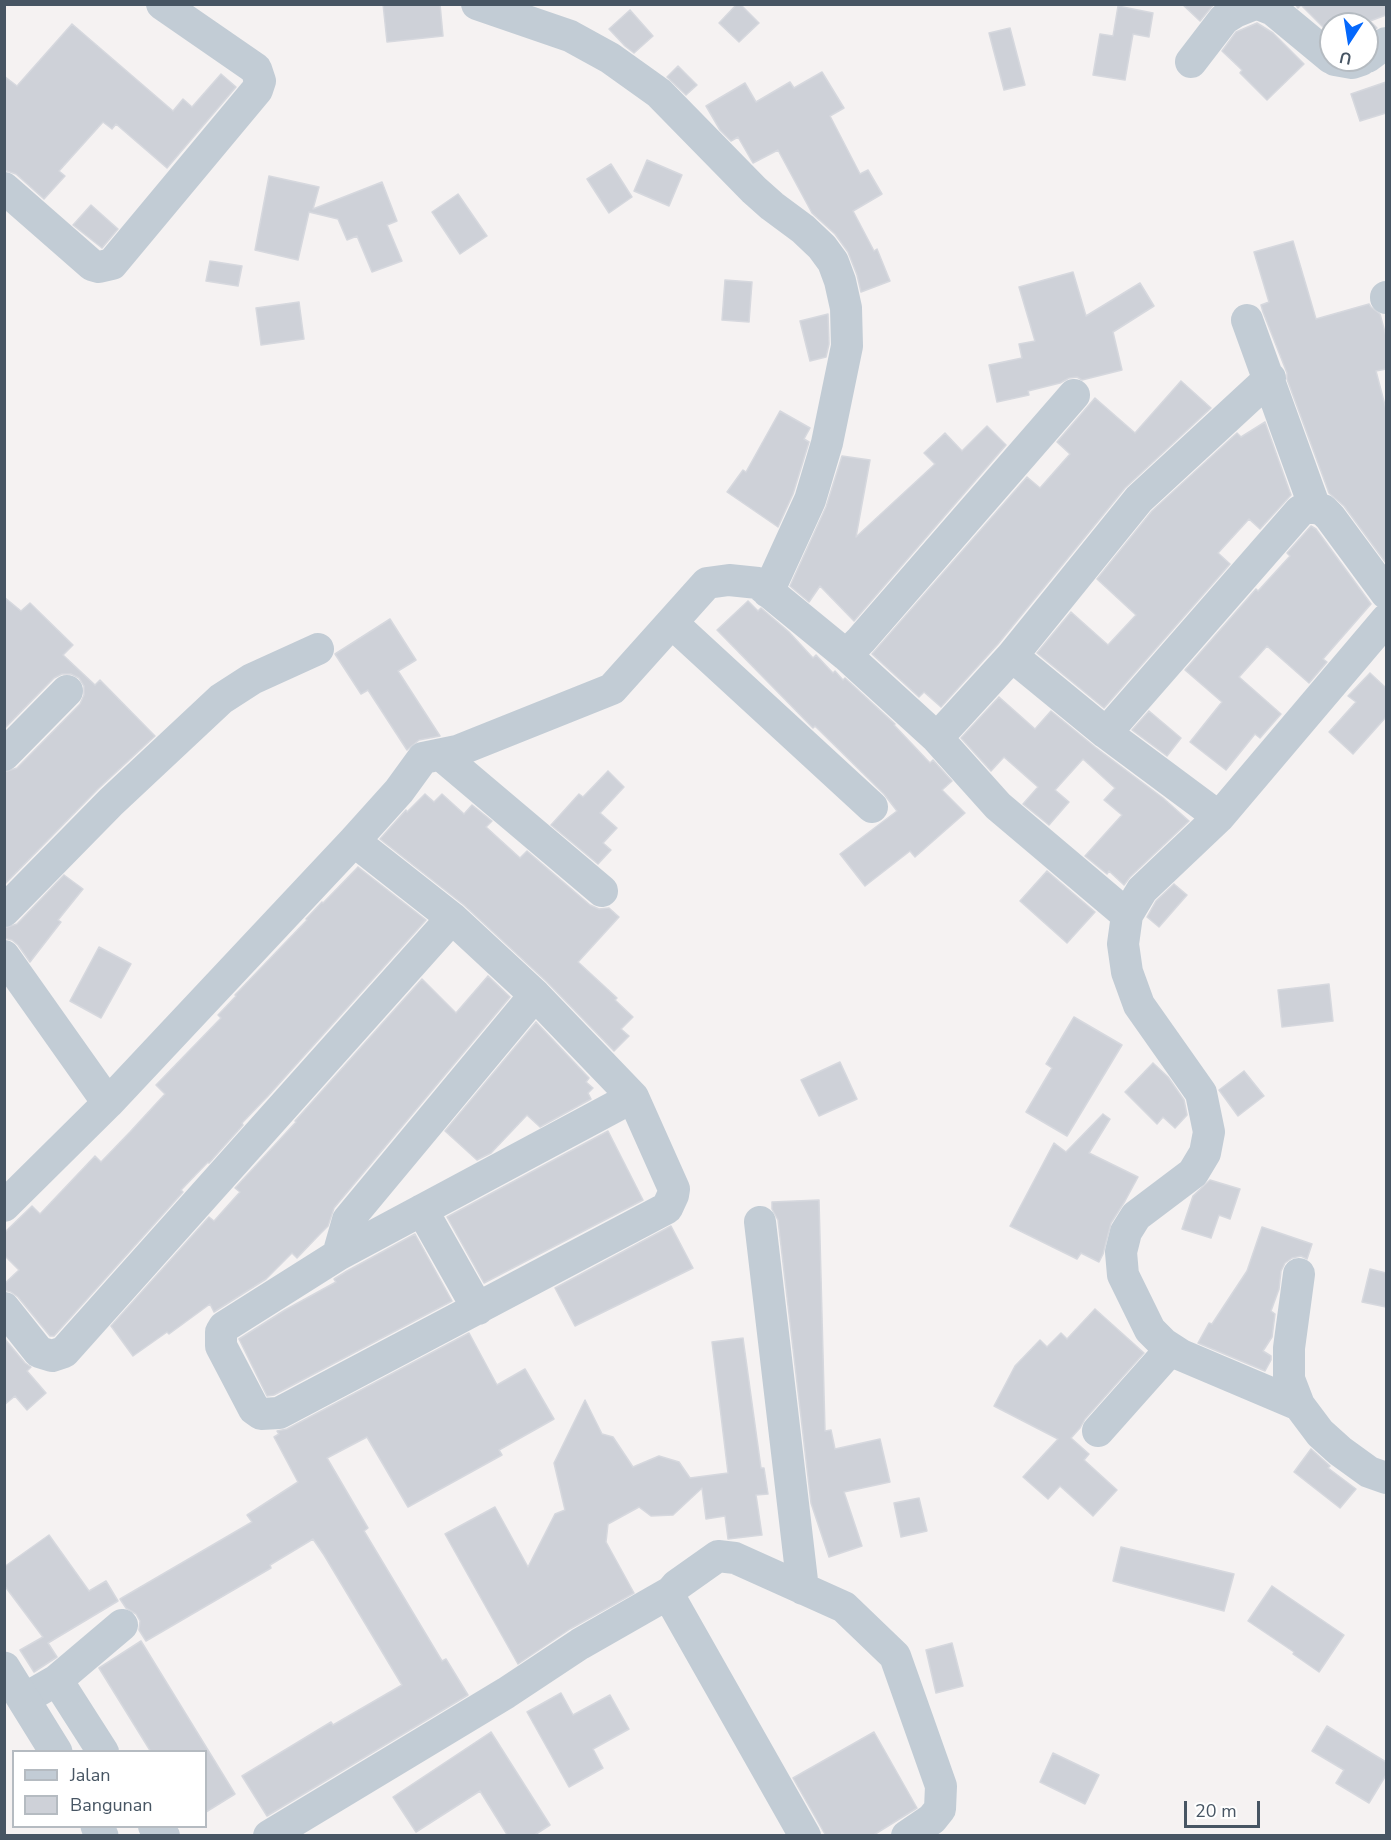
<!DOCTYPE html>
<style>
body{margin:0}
#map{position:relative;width:1391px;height:1840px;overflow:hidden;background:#f5f2f2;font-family:"Nunito Sans",sans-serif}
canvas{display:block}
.frame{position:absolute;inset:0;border:6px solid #475563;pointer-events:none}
.legend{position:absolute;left:12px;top:1750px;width:195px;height:78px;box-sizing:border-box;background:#fff;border:2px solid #b5bbc1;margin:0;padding:8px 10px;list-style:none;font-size:18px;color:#475563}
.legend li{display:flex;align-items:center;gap:12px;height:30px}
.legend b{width:30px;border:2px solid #b5bbc1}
.north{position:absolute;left:1319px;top:12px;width:60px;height:60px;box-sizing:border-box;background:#fff;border:2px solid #b5bbc1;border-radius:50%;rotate:192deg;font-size:16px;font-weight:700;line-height:24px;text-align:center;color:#475563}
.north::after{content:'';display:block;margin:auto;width:21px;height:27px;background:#0568fc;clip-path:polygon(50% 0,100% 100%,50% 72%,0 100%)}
.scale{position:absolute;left:1184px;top:1801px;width:76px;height:27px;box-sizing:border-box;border:3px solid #475563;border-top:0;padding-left:8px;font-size:18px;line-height:21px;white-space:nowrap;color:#475563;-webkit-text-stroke:4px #fff;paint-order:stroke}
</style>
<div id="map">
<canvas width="1391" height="1840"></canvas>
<div class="frame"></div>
<ul class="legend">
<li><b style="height:8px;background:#c2ccd5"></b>Jalan</li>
<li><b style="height:16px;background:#ced1d8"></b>Bangunan</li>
</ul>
<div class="north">U</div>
<div class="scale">20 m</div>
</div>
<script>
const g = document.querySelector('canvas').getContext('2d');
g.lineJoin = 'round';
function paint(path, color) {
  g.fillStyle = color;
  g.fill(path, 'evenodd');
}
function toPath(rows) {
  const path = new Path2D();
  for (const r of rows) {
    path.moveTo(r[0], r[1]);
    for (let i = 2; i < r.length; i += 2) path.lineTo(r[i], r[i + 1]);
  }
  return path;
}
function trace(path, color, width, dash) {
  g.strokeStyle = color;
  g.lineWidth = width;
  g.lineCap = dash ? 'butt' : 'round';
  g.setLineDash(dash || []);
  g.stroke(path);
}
const building = toPath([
 [383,4,440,4,443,36,387,42,383,4],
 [737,4,740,4,759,23,739,42,719,23,737,4],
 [1182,4,1214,4,1200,21,1182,4],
 [1295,4,1386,4,1386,15,1370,21,1377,28,1367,35,1367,24,1331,24,1331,35,1301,5,1298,8,1295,4],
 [1118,6,1153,13,1149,37,1133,34,1125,80,1093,75,1100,34,1113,36,1118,6],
 [630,10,653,36,634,53,625,46,609,29,630,10],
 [1257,23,1273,33,1304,64,1267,100,1240,73,1242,70,1222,51,1236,32,1257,23],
 [72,24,173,111,183,99,192,107,221,74,236,87,167,168,116,124,112,129,103,122,59,171,65,176,44,199,16,174,4,170,4,76,17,86,72,24],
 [1010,28,1025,85,1004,90,989,33,1010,28],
 [678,66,697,85,686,95,667,77,678,66],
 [822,72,844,108,830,116,860,174,868,170,882,194,853,211,874,251,877,249,890,281,861,292,857,275,848,252,835,234,812,213,778,150,753,163,738,137,731,141,720,130,706,106,745,83,756,102,790,82,794,88,822,72],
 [1386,82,1386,113,1360,121,1351,94,1386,82],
 [647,160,682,175,669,206,634,191,647,160],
 [611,164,632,197,609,213,587,179,611,164],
 [269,176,319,187,313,209,382,182,397,221,387,225,402,261,372,272,357,236,347,240,338,219,309,212,298,260,255,250,269,176],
 [458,194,487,236,460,254,432,212,458,194],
 [91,205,118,229,102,248,73,225,91,205],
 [1293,241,1316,319,1369,304,1371,307,1380,314,1386,336,1386,369,1376,371,1386,409,1386,563,1344,506,1329,493,1287,379,1287,373,1263,312,1261,305,1269,302,1254,252,1293,241],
 [210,261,242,266,238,286,206,281,210,261],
 [1073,272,1086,316,1140,283,1154,306,1113,332,1122,370,1082,380,1077,377,1069,378,1060,383,1028,391,1029,395,997,402,989,365,1022,358,1019,344,1035,341,1019,287,1073,272],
 [725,280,752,282,749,322,722,320,725,280],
 [299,302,304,339,261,345,256,308,299,302],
 [828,314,829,344,826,357,810,361,800,321,828,314],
 [1181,381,1211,408,1125,488,998,644,941,707,924,692,919,697,872,654,1027,477,1040,488,1070,454,1057,442,1095,398,1135,433,1181,381],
 [780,411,810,428,804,439,809,442,793,494,778,527,727,492,743,470,746,472,780,411],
 [1265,422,1291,495,1260,529,1249,519,1218,553,1230,564,1104,708,1037,653,1071,612,1108,645,1136,615,1097,579,1152,511,1237,433,1241,437,1265,422],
 [987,426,1006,445,854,621,820,586,809,602,790,586,826,507,842,456,870,460,856,537,935,464,924,453,945,433,962,451,987,426],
 [1311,526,1316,529,1371,604,1323,659,1327,662,1309,683,1267,646,1239,677,1281,714,1260,738,1255,734,1226,770,1190,742,1222,702,1185,670,1256,589,1258,591,1290,556,1287,553,1311,526],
 [4,597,21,611,30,603,73,645,63,655,95,685,100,680,155,736,98,789,4,885,4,772,17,768,80,704,84,695,84,686,79,678,71,674,62,674,54,678,4,729,4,597],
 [748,601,758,611,761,608,789,632,813,658,816,655,833,673,835,671,843,680,845,678,895,724,894,725,930,763,933,760,952,781,942,790,965,813,915,857,910,851,865,886,840,854,897,811,884,794,815,726,813,728,717,630,748,601],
 [390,619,416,660,398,671,440,736,419,740,407,750,368,690,361,694,335,654,390,619],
 [1370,673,1386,688,1386,717,1353,754,1329,732,1356,702,1348,696,1370,673],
 [999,697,1035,729,1051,711,1095,747,1163,798,1189,821,1130,877,1124,885,1109,871,1107,874,1085,856,1122,815,1104,800,1115,788,1083,759,1055,790,1069,802,1049,825,1023,804,1038,787,1004,757,991,771,961,738,999,697],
 [1149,711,1181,738,1167,756,1132,730,1149,711],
 [608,771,624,787,600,813,617,828,603,843,611,850,598,864,551,825,579,794,583,797,608,771],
 [425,794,434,802,442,794,464,814,472,805,492,821,486,827,520,858,527,851,590,905,599,909,609,908,619,917,578,962,617,998,615,1000,633,1017,621,1029,629,1036,614,1051,547,982,464,905,380,839,406,810,407,812,425,794],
 [358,867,426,920,268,1096,242,1123,243,1125,209,1163,208,1162,181,1190,183,1192,54,1336,50,1336,18,1297,11,1292,4,1290,4,1284,19,1270,4,1255,4,1233,32,1206,40,1214,95,1156,101,1162,130,1132,165,1094,156,1085,221,1018,218,1015,236,996,235,995,307,920,306,919,322,902,323,903,358,867],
 [1047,871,1095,912,1067,943,1020,901,1047,871],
 [64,875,83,889,58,920,61,922,30,962,18,945,12,940,4,938,4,928,17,924,64,875],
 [1174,884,1187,895,1159,927,1147,917,1156,901,1174,884],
 [99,947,131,964,101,1018,70,1001,99,947],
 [488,976,510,997,334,1208,328,1226,320,1234,297,1258,292,1253,266,1279,214,1312,210,1304,169,1334,167,1332,133,1356,111,1326,209,1217,214,1221,240,1192,235,1188,296,1122,295,1121,422,979,456,1013,488,976],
 [1329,984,1333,1021,1282,1027,1278,990,1329,984],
 [1074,1017,1122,1045,1067,1136,1026,1112,1052,1068,1046,1064,1074,1017],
 [536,1022,589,1078,586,1082,593,1088,588,1093,591,1099,540,1127,527,1115,491,1153,477,1160,445,1131,536,1022],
 [840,1062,857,1099,819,1116,801,1080,840,1062],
 [1153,1063,1168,1077,1184,1100,1187,1115,1175,1128,1163,1117,1157,1124,1125,1092,1153,1063],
 [1244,1071,1264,1096,1238,1116,1219,1090,1244,1071],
 [1103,1114,1110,1119,1089,1153,1138,1177,1125,1201,1111,1223,1103,1254,1099,1262,1081,1253,1077,1259,1010,1226,1054,1143,1066,1152,1103,1114],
 [608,1131,643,1200,484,1283,447,1217,608,1131],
 [1210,1180,1240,1189,1230,1219,1219,1215,1211,1238,1182,1229,1193,1196,1210,1180],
 [819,1200,825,1431,831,1430,835,1449,880,1439,890,1482,844,1492,862,1546,829,1557,811,1503,778,1220,772,1209,772,1202,819,1200],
 [671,1226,693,1268,575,1326,555,1288,671,1226],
 [1262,1227,1312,1244,1307,1259,1301,1256,1292,1258,1285,1263,1281,1271,1279,1289,1271,1311,1275,1314,1272,1337,1263,1351,1271,1356,1271,1360,1265,1371,1198,1343,1209,1323,1212,1324,1247,1271,1262,1227],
 [415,1234,452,1301,274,1395,267,1396,239,1339,285,1310,336,1282,334,1279,347,1271,415,1234],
 [1370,1269,1386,1273,1386,1307,1362,1302,1370,1269],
 [1095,1309,1144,1353,1085,1419,1080,1428,1071,1438,1089,1454,1084,1460,1117,1490,1093,1516,1060,1486,1048,1499,1023,1477,1058,1439,994,1406,1015,1366,1040,1340,1047,1347,1061,1333,1067,1339,1095,1309],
 [469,1333,497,1385,525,1369,554,1419,499,1450,502,1455,408,1507,367,1437,327,1458,368,1528,364,1531,442,1661,446,1659,468,1695,267,1816,242,1776,331,1722,333,1725,402,1685,324,1555,313,1539,270,1565,271,1568,146,1641,139,1630,140,1621,136,1614,126,1608,120,1599,252,1522,247,1515,298,1482,274,1437,279,1434,277,1431,287,1429,469,1333],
 [4,1338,25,1363,31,1367,27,1371,46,1393,27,1410,15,1396,4,1405,4,1338],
 [743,1338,761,1468,764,1468,768,1494,756,1495,762,1535,728,1539,725,1516,706,1519,702,1488,673,1515,651,1516,639,1507,608,1524,606,1542,634,1593,570,1629,518,1664,445,1534,495,1507,528,1567,555,1514,565,1510,554,1463,585,1400,602,1434,613,1437,633,1467,659,1456,679,1462,690,1478,728,1473,712,1342,743,1338],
 [1311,1449,1330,1466,1328,1468,1356,1489,1340,1508,1294,1472,1311,1449],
 [919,1498,927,1531,901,1537,894,1503,919,1498],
 [49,1535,89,1591,106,1581,118,1601,48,1643,57,1657,34,1672,20,1650,43,1637,4,1585,4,1567,49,1535],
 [1121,1547,1234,1574,1224,1611,1113,1581,1121,1547],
 [1272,1586,1344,1635,1319,1672,1293,1654,1294,1652,1248,1621,1272,1586],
 [141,1641,235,1794,206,1812,206,1752,151,1752,99,1668,141,1641],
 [952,1643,963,1686,936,1693,926,1650,952,1643],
 [561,1693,573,1715,610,1695,629,1729,593,1749,603,1768,569,1787,527,1712,561,1693],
 [1327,1726,1386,1762,1386,1775,1369,1803,1336,1783,1344,1770,1312,1751,1327,1726],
 [491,1732,550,1825,533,1836,508,1836,480,1791,416,1832,393,1797,491,1732],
 [874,1732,917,1808,872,1836,826,1836,793,1778,874,1732],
 [1053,1753,1099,1775,1085,1804,1040,1782,1053,1753]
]);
paint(building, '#ced1d8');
trace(building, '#d6d8de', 1.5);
trace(toPath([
 [477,4,570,36,610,58,659,93,754,190,772,206,803,229,822,247,833,262,840,281,846,308,847,346,827,443,810,500,768,592],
 [1258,4,1273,10,1331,58],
 [1367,57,1386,43],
 [1335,60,1352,63,1361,60],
 [1191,62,1224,19,1235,12,1255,4],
 [4,188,92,265,99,267,112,264,257,90,260,81,256,69,162,4],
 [1386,297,1386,298],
 [1247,320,1315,508],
 [672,623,872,807],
 [846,655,861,640,1074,395],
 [1012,656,1106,733,1219,817],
 [1106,733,1300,511,1306,508,1315,508,1323,510,1330,517,1386,593],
 [937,738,1012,656,1139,499,1270,378],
 [4,755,67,691],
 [441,755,602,891],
 [354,841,452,918,535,995,633,1097,674,1189,673,1195,667,1208,279,1413,261,1414,254,1409,221,1346,221,1332,224,1327,338,1255,633,1097],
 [4,911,111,802,221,699,252,679,318,649],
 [4,956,108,1103],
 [4,1206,108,1103,354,841,399,791,423,758,457,751,612,689,707,583,729,580,758,583,846,655,937,738,998,806,1127,915],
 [422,1210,478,1309],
 [760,1222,803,1589],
 [338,1255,348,1220,535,995],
 [1299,1274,1289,1348,1289,1379,1299,1405,1320,1433,1340,1451,1369,1472,1386,1478],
 [4,1308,39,1352,52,1356,64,1352,452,918],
 [1299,1405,1181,1355,1164,1344,1150,1330,1123,1275,1121,1252,1126,1232,1136,1216,1193,1173,1205,1153,1209,1132,1201,1093,1139,1005,1127,972,1123,944,1127,915,1142,890,1219,817,1386,620],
 [1098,1431,1171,1349],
 [57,1680,103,1752],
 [24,1699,57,1680,122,1625],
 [154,1826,164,1836],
 [269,1836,506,1693,580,1644,671,1592],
 [805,1836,673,1603,671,1592,677,1585,718,1556,735,1558,844,1607,895,1656,941,1786,940,1809,932,1819,907,1836]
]), '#c2ccd5', 32);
trace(toPath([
 [4,1668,56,1752],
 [97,1826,102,1836]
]), '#c2ccd5', 33);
</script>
